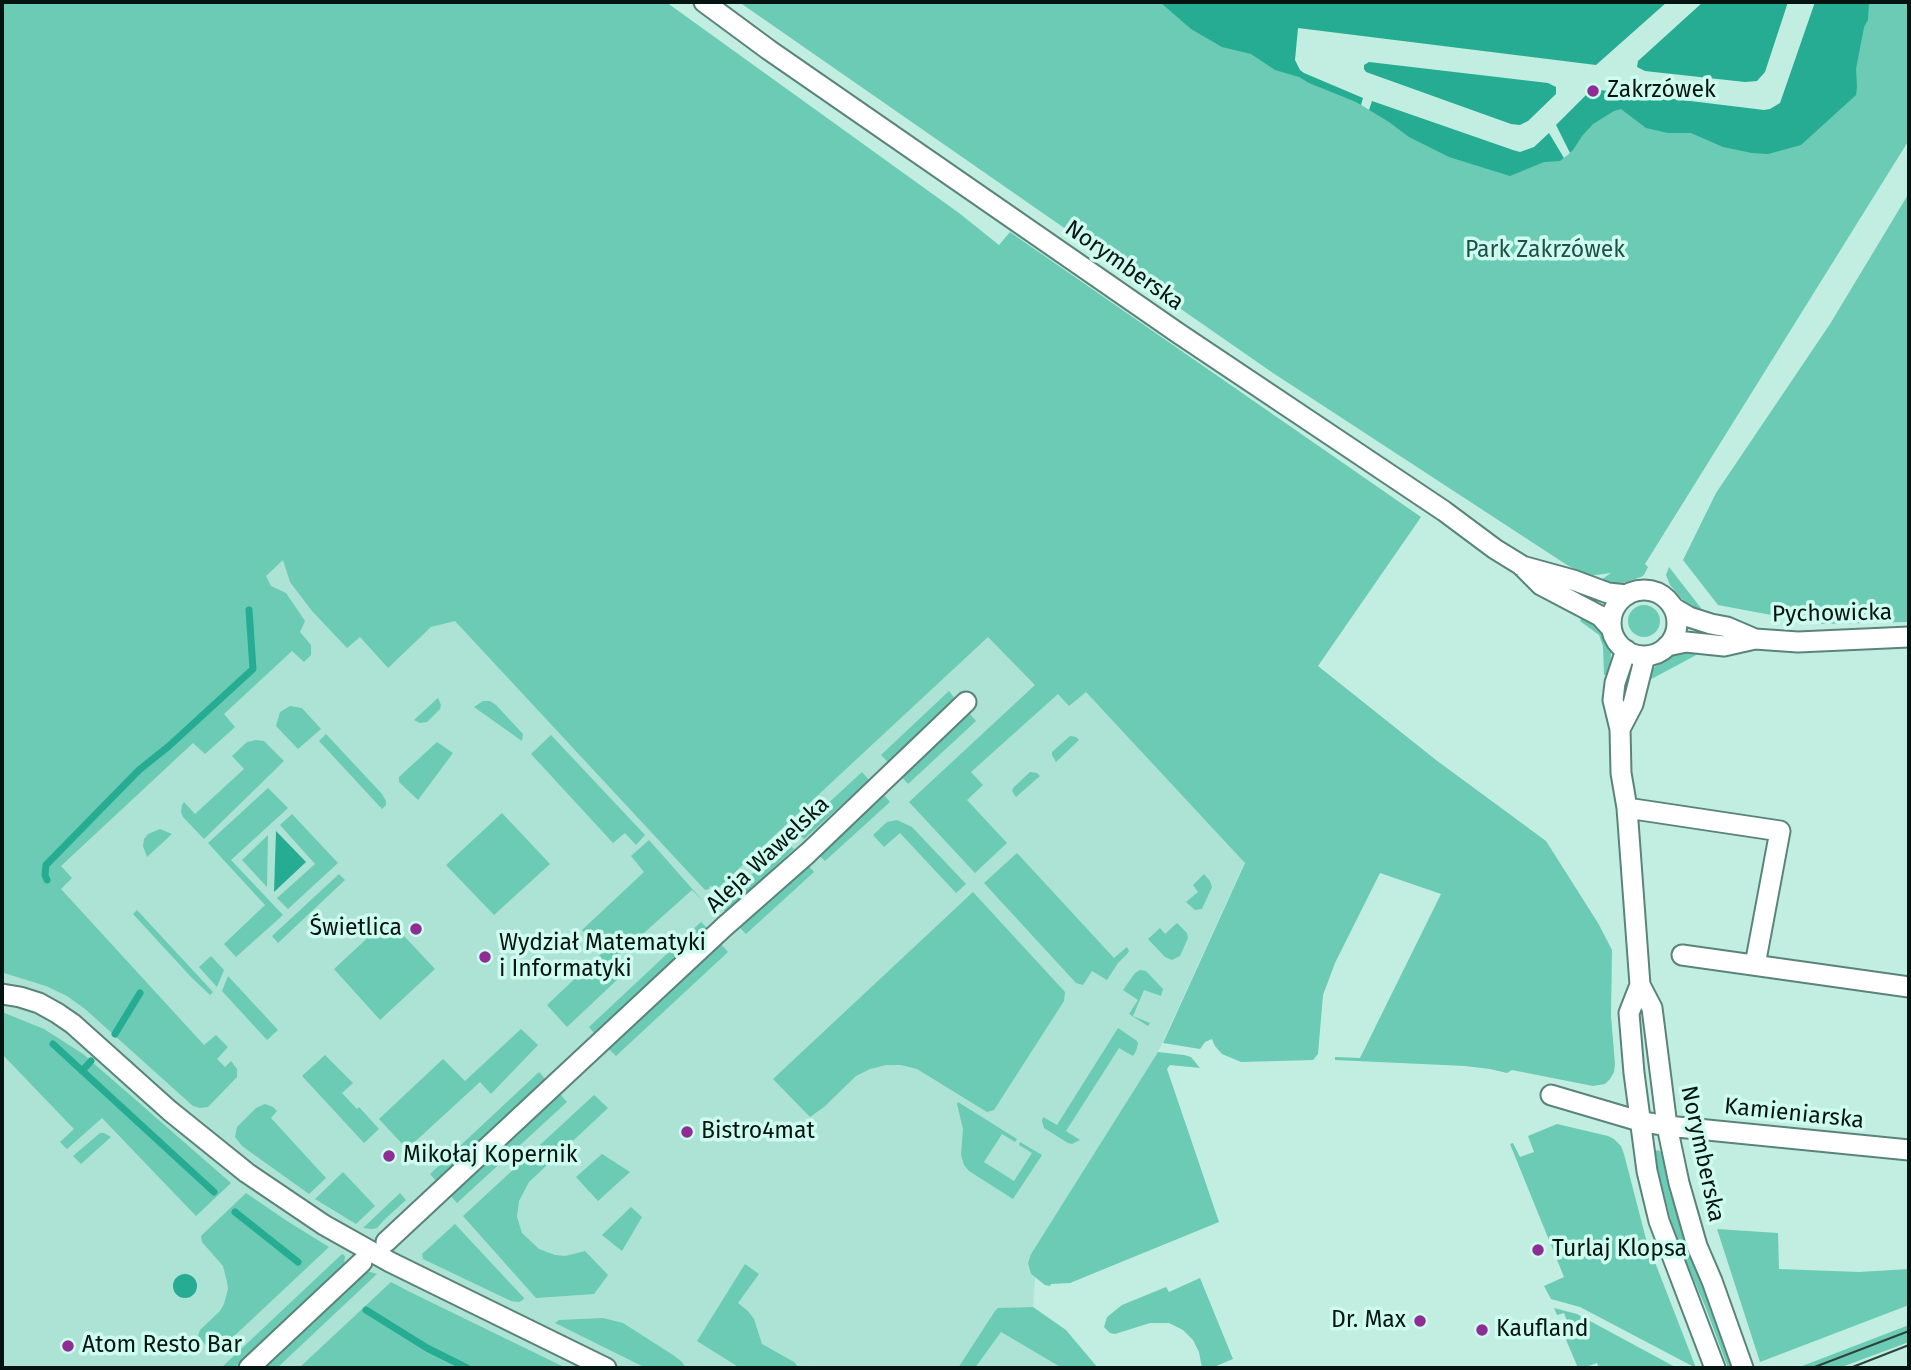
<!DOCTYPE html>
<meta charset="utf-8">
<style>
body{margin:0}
#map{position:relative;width:1911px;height:1370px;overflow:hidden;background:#c1eee1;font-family:"Fira Sans",sans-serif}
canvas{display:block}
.frame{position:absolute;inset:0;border:4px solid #041410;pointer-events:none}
</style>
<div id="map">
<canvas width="1911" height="1370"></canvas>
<div class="frame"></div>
</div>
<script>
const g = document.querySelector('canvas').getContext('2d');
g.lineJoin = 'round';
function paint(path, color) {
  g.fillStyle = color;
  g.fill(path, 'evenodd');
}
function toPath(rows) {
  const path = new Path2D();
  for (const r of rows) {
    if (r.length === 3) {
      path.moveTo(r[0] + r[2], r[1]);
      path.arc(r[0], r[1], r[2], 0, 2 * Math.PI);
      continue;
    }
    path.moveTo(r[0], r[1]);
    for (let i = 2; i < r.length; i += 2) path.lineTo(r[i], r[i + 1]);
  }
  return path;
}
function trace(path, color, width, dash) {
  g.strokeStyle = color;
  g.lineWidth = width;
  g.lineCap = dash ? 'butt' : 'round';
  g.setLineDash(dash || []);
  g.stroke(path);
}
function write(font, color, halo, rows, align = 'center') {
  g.font = font + ' "Fira Sans",sans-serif';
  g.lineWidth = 7;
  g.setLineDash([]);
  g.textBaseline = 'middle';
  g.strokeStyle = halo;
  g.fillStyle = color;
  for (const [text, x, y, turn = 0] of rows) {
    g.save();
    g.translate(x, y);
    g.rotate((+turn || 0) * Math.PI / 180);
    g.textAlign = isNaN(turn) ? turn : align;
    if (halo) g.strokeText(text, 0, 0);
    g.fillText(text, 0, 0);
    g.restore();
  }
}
paint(toPath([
 [286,548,960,590,1260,829,1158,1052,1031,1254,1031,1274,1035,1278,1033,1307,1003,1308,958,1368,2,1368,2,766],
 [1001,1332,1062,1368,975,1368]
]), '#ade3d4');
paint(toPath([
 [2,2,666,2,959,213,999,245,1010,232,1421,517,1318,666,1436,760,1546,841,1598,923,1612,950,1611,1016,1615,1064,1614,1072,1610,1079,1605,1084,1593,1086,1512,1070,1507,1073,1490,1069,1465,1066,1335,1060,1335,1057,1360,1058,1441,894,1380,873,1335,963,1323,995,1318,1054,1313,1060,1241,1062,1222,1054,1215,1046,1212,1039,1205,1042,1200,1049,1163,1043,1245,863,1086,692,1069,706,1058,694,971,772,983,785,967,800,1007,843,975,873,909,802,1035,685,988,637,718,888,710,886,709,889,705,890,455,621,431,627,388,668,360,637,347,648,312,611,290,582,283,560,266,576,271,586,286,593,305,621,300,632,311,645,311,655,304,662,292,651,224,714,235,727,205,754,193,743,61,866,72,878,61,889,204,1045,216,1035,228,1047,217,1059,225,1067,231,1061,237,1069,237,1077,208,1107,200,1108,193,1106,85,1009,67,996,46,986,4,973,2,970],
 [739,2,1909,2,1909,140,1645,564,1648,567,1644,575,1641,577,1617,585,1598,582,1611,573,1588,576,1567,565,1273,373],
 [1909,193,1909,622,1819,624,1718,605,1683,560,1716,493,1830,324],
 [1669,567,1704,612,1690,608,1670,585,1666,575],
 [1644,621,16],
 [1584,613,1599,627,1611,652,1610,675,1604,675,1603,646,1599,635,1580,621],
 [1687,650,1700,653,1644,683,1652,669,1660,663,1678,653],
 [949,691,955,699,888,762,881,755],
 [438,698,441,705,440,709,427,722,420,723,414,720],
 [483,701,490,701,496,705,523,734,522,741,474,707],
 [290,706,302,708,321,729,298,749,276,726,280,712],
 [969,713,976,721,908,784,902,777],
 [326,734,382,794,386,801,386,805,382,809,319,741],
 [551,735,645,835,636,845,625,833,613,843,531,754],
 [1070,736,1076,737,1079,740,1056,762,1052,755,1052,752],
 [256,740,264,741,284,761,204,839,183,817,181,812,182,805,184,802,195,814,244,769,232,756,247,742],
 [437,742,453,753,418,800,399,782,399,777],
 [862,772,869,780,804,839,797,832],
 [1030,772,1037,773,1040,776,1016,797,1012,791,1013,788],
 [268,788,288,808,231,860,283,915,236,957,224,944,265,905,208,843],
 [883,794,890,802,825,861,818,854],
 [502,813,550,864,494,915,446,865],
 [292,814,338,863,288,909,277,898,315,864,280,825],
 [897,820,912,827,966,884,956,893,900,833,884,847,873,835,887,822],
 [160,829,172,834,147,857,143,846,144,839,148,834],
 [268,835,267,887,242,860],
 [649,840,703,901,692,890,608,965,619,978,567,1027,547,1005,603,952,582,930,644,872,631,856],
 [787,842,794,849,726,912,719,905],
 [1017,853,1114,958,1127,947,1129,951,1128,953,1118,963,1107,980,1092,971,1083,985,1076,983,984,883],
 [807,864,814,872,746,934,739,927],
 [339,874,345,880,278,943,272,936],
 [1204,874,1210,881,1212,887,1202,909,1195,910,1186,902,1198,892,1193,885],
 [973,892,1065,992,1064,1001,994,1110,987,1112,917,1069,901,1065,886,1065,870,1069,856,1076,824,1107,810,1117,773,1079],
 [137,910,213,992,210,995,192,978,133,914],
 [388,919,435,969,380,1020,334,969],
 [701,922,708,929,595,1034,589,1027],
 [1177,923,1187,933,1188,938,1180,956,1172,960,1165,957,1148,939,1160,928,1165,934],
 [721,944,728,952,616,1056,609,1049],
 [211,956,224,970,217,987,199,967],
 [1140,970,1146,971,1163,989,1161,996,1144,990,1133,1016,1150,1023,1148,1026,1129,1014,1138,1000,1123,990,1135,973],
 [228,976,278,1030,267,1040,222,991],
 [2,1012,44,1029,83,1054,231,1183,196,1216,102,1118,67,1149,60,1142,74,1129,2,1054],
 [1118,1028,1137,1041,1138,1044,1136,1051,1133,1056,1119,1048,1066,1131,1080,1140,1072,1144,1068,1143,1044,1128,1042,1121,1043,1117,1057,1125],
 [521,1029,538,1045,491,1094,480,1082,407,1149,379,1119,443,1059,465,1081],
 [1158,1052,1184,1055,1191,1057,1200,1068,1170,1065,1167,1069,1219,1222,1070,1283,1051,1284,1050,1286,1045,1285,1031,1274,1028,1263,1031,1254],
 [325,1055,353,1083,342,1093,357,1109,359,1107,379,1129,364,1143,302,1076],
 [539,1072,546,1080,437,1182,430,1174],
 [560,1094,567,1102,457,1203,450,1195],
 [594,1095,608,1108,529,1182,519,1201,517,1217,522,1233,539,1249,555,1255,565,1256,585,1251,608,1275,594,1294,536,1298,463,1216],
 [958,1102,1017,1139,1015,1142,1002,1134,984,1162,1014,1181,1032,1153,1019,1145,1020,1142,1042,1155,1013,1199,969,1171,964,1165,961,1155,963,1129,957,1104],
 [265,1104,273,1107,277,1111,271,1118,326,1178,309,1194,242,1146,235,1137,237,1127,256,1108],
 [1557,1124,1608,1136,1614,1139,1621,1146,1624,1154,1646,1239,1696,1368,1580,1307,1551,1299,1544,1286,1564,1277,1510,1144,1513,1143,1520,1157,1534,1152,1528,1136],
 [100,1133,104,1133,111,1137,81,1164,73,1156],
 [1657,1150,1662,1152,1670,1193,1683,1236,1711,1303,1735,1368,1728,1368,1705,1306,1680,1248,1671,1221,1659,1173,1655,1153],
 [602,1154,630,1172,598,1201,576,1177],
 [343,1172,375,1206,356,1224,315,1199],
 [246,1193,287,1221,329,1247,214,1355,198,1336,200,1330,220,1311,224,1304,228,1289,227,1282,223,1266,202,1242,201,1236],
 [400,1193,406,1200,384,1220,377,1228,372,1229,363,1228],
 [631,1207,642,1217,622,1251,602,1235],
 [455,1224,524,1298,524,1299,519,1302,511,1301,423,1259,422,1254],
 [1717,1229,1778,1233,1779,1269,1859,1272,1909,1269,1909,1305,1760,1362],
 [342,1254,345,1256,344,1264,234,1368,221,1368],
 [745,1264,759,1274,738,1303,748,1311,754,1319,762,1344,794,1362,799,1368,740,1368,697,1341],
 [367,1271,377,1274,277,1368,264,1368],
 [1200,1278,1233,1359,1214,1367,1214,1368,1202,1368,1199,1352,1193,1340,1183,1330,1169,1323,1150,1323,1115,1334,1110,1333,1104,1327,1107,1317,1122,1305,1166,1287,1169,1292],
 [391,1282,410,1292,566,1368,299,1368],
 [1033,1307,1066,1330,1098,1368,1062,1368,1001,1332,975,1368,958,1368,995,1311,998,1308],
 [1554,1308,1577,1314,1677,1368,1599,1368,1597,1363,1583,1368,1578,1368,1564,1335,1571,1331,1564,1313,1557,1315],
 [603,1318,623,1323,673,1355,681,1361,686,1368,646,1368,555,1323,559,1320],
 [1909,1325,1909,1342,1839,1368,1797,1368]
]), '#6bcbb4');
paint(toPath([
 [1160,2,1869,2,1868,20,1864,27,1856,69,1857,87,1856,95,1801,145,1768,154,1752,153,1723,147,1691,133,1668,133,1646,128,1621,109,1614,111,1593,124,1582,136,1573,150,1560,161,1544,162,1510,176,1449,157,1409,137,1389,122,1356,102,1309,83,1299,77,1275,70,1251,54,1222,47,1191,29],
 [276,831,306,862,274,892],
 [185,1286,12]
]), '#25ac92');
paint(toPath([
 [1667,2,1703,2,1638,61,1637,67,1645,71,1745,82,1757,81,1765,72,1788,2,1815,2,1780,103,1770,109,1764,110,1592,89,1556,125,1570,153,1564,158,1549,133,1534,147,1520,152,1513,150,1372,101,1369,110,1361,105,1363,98,1304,73,1300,70,1295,60,1298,28,1596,65],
 [1369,62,1548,83,1556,87,1556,94,1528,121,1520,125,1511,124,1366,72,1364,69,1364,65]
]), '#c1eee1');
trace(toPath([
 [47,880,45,875,46,865,139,770,169,746,253,669,249,610],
 [115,1034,140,993],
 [53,1044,214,1192],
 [82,1071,91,1061],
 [235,1212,298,1262],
 [366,1310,427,1348,467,1368]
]), '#25ac92', 7);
const street = toPath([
 [704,2,769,50,1178,333,1444,511,1495,549,1521,565,1541,585,1600,616,1611,628],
 [1522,566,1573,580,1608,593,1627,595],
 [1644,623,33],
 [1674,608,1689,617,1711,624,1727,627,1755,639,1798,642,1909,637],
 [1667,646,1686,642,1724,646,1755,639],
 [1626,650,1615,683,1613,700,1620,729,1621,773,1627,808,1640,985,1652,1008,1667,1126,1679,1183,1697,1246,1712,1281,1743,1368],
 [1620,729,1633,704,1645,656],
 [1627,808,1780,831,1755,965],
 [1682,955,1909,987],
 [1640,985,1629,1013,1634,1073,1647,1171,1659,1221,1715,1368],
 [2,994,20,997,39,1003,57,1013,73,1024,170,1111,247,1173,324,1225,390,1262,606,1368],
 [1551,1095,1639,1121,1667,1126,1909,1150],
 [386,1242,724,927,808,853,966,702],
 [249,1368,362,1262]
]);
trace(street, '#5a8479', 23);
trace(street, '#fff', 19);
trace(toPath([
 [1812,1368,1909,1331],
 [1850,1368,1909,1345]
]), '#2d443e', 2);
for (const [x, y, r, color] of [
 [1593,91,7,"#902d94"],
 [416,929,7,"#902d94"],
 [485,957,7,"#902d94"],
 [687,1132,7,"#902d94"],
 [389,1156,7,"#902d94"],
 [1538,1250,7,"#902d94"],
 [1420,1321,7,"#902d94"],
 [1482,1330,7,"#902d94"],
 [68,1346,7,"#902d94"]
]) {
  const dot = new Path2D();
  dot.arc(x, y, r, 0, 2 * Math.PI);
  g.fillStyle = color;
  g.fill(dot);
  trace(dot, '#cefcef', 2.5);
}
write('23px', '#041410', '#cefcef', [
 ["Zakrzówek",1607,91],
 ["Świetlica",402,929,"right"],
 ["Wydział Matematyki",499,944],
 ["i Informatyki",499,970],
 ["Bistro4mat",701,1132],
 ["Mikołaj Kopernik",403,1156],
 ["Turlaj Klopsa",1552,1250],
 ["Dr. Max",1406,1321,"right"],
 ["Kaufland",1496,1330],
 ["Atom Resto Bar",82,1346]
], 'left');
write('23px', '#1d5145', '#cefcef', [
 ["Park Zakrzówek",1545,251]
]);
write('23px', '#041410', '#cefcef', [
 ["Norymberska",1124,266,35],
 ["Pychowicka",1832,614,-1],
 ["Aleja Wawelska",768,855,-43],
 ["Kamieniarska",1794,1114,6],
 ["Norymberska",1702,1154,78]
]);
</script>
